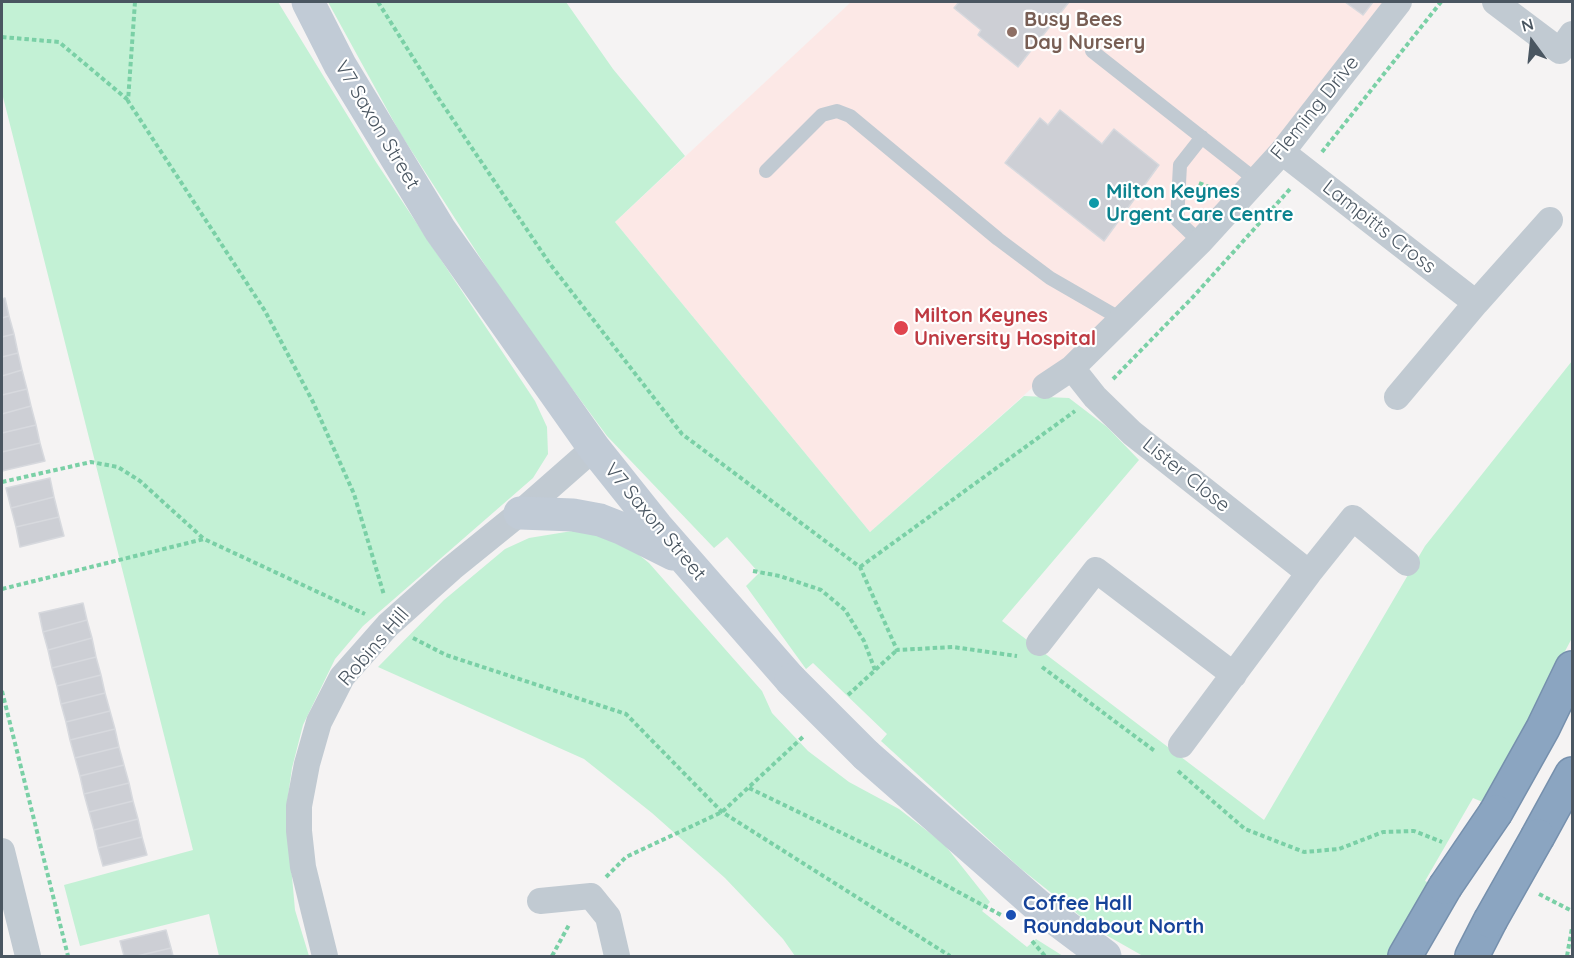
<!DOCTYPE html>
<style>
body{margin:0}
#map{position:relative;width:1574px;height:958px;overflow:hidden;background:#f5f3f3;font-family:Quicksand,sans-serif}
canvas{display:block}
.frame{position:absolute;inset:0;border:3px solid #4a5661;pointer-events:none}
.north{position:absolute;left:1502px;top:12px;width:60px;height:60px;-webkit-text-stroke:4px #fff;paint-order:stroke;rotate:345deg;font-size:16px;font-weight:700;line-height:24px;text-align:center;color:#4a5661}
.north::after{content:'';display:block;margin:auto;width:21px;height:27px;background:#4a5661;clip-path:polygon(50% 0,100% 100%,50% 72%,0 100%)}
</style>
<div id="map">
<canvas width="1574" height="958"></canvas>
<div class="frame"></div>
<div class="north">N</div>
</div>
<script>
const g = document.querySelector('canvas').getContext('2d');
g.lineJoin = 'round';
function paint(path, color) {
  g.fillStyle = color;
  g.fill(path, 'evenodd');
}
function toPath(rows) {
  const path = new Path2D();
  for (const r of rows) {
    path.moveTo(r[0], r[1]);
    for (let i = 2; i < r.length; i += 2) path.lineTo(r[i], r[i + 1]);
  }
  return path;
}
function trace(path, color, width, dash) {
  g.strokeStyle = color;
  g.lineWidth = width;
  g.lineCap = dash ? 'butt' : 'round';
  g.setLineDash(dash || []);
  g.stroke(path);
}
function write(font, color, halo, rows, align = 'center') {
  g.font = font + ' Quicksand,sans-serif';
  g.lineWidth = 4.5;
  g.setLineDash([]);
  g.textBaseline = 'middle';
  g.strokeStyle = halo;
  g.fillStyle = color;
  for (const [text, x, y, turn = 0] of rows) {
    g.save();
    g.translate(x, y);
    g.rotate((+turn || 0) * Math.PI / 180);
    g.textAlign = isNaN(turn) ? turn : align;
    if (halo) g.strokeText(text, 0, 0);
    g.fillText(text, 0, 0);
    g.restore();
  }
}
paint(toPath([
 [851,2,1386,2,1276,150,1175,261,870,532,615,222]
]), '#fce8e6');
paint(toPath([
 [2,2,278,2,376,162,535,401,547,427,548,454,533,478,363,626,335,659,303,725,292,768,286,810,295,910,309,956,219,956,209,914,80,946,64,885,193,850,2,93],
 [328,2,566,2,613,69,685,156,615,222,870,532,1024,396,1069,398,1107,427,1139,460,1002,621,1264,820,1425,546,1572,361,1572,638,1485,803,1473,798,1425,881,1436,886,1396,956,1143,956,1099,931,1020,868,881,741,887,734,813,663,806,669,746,586,759,573,727,537,714,548,607,436,512,307,400,133],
 [572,531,603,535,628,546,649,563,762,691,772,713,808,751,849,782,899,809,944,844,990,902,982,911,1027,947,1036,939,1063,956,795,956,783,939,725,878,652,813,584,759,378,667,444,600,505,549,529,538]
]), '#c3f1d5');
const building = toPath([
 [959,2,1069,2,1018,67,978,35,981,30,954,8,959,2],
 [1345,2,1373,2,1363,15,1345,2],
 [1060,110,1102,144,1114,129,1159,165,1104,241,1005,163,1040,118,1048,125,1060,110],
 [5,298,9,316,2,318,2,299,5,298],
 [9,316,14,334,2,337,2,318,9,316],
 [14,334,18,353,2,357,2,337,14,334],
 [18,353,22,370,2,376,2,357,18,353],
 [22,370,27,389,2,395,2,376,22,370],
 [27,389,31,406,2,414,2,395,27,389],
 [31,406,36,425,2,433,2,414,31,406],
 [36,425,40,443,2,452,2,433,36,425],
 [40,443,45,461,2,471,2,452,40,443],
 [50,478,54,497,11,508,6,488,50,478],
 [54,497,59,517,16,527,11,508,54,497],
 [59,517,64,536,20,547,16,527,59,517],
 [83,603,87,620,43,632,39,613,83,603],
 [87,620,92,638,48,650,43,632,87,620],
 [92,638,96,657,52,668,48,650,92,638],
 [96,657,101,675,57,686,52,668,96,657],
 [101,675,105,693,61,704,57,686,101,675],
 [105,693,110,711,66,722,61,704,105,693],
 [110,711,115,729,70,740,66,722,110,711],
 [115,729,119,747,75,758,70,740,115,729],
 [119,747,124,765,80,776,75,758,119,747],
 [124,765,129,783,84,794,80,776,124,765],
 [129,783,133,801,89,812,84,794,129,783],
 [133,801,138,819,94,830,89,812,133,801],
 [138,819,142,837,98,848,94,830,138,819],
 [142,837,147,855,103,866,98,848,142,837],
 [166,930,171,948,137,956,124,956,120,941,166,930],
 [171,948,173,956,137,956,171,948]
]);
paint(building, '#cdcfd5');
trace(building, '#d7d9de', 1.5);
const highway = toPath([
 [1496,812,1543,728,1572,668],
 [1538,836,1572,774],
 [1405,956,1445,887],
 [1472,956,1490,921]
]);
trace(highway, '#7690ad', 36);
trace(toPath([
 [135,2,128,101,265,311,313,402,354,494,384,595],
 [378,2,439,99,550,264,682,434,860,567,897,650,953,647,1017,656],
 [2,37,59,42,128,100],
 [1322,152,1441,2],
 [1199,183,1214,189],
 [1113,379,1193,297,1290,189],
 [2,482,91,462,118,467,140,481,204,539],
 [860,567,1075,411],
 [753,571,780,576,821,590,845,610,864,641,875,670],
 [2,589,204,539,365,614],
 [413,638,446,655,626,714,722,812,950,956],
 [1042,667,1156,752],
 [2,691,68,956],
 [848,695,897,650],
 [1178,771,1245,829,1304,852,1339,849,1383,832,1414,831,1442,842],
 [749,788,910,866,1001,915],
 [606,877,626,857,722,812,805,735],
 [1539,894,1572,911],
 [1032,941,1045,956],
 [552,956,570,923],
 [1567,956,1572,928]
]), '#7ad0a6', 4, [4.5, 3]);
trace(toPath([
 [1092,51,1256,180],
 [766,171,822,115,837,111,850,116,998,239,1050,278,1121,319],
 [1200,242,1177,220,1180,165,1202,137]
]), '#c1cad2', 14);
trace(toPath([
 [1495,2,1560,51,1572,34],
 [1282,152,1476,303],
 [1072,368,1095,397,1132,433,1309,573],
 [1045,386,1072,368,1200,242,1282,152,1399,2],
 [1397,397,1476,303,1550,220],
 [1039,643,1096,570,1234,675],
 [1181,745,1309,573,1353,518,1407,563],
 [2,851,28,956],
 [540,901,591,896,608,917,617,956],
 [325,956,303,867,299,831,299,806,307,764,319,722,342,677,388,625,452,568,520,513,594,448]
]), '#c1cad2', 26);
trace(toPath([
 [308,2,340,65,440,230,594,448,657,527,791,680],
 [520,513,573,515,600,520,623,529,673,554],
 [866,755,1037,905,1105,956]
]), '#c1cbd6', 33);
trace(highway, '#8ba5c1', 33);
const highwayBridge = toPath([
 [1445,887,1496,812],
 [1490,921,1538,836]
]);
trace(highwayBridge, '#7690ad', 36, []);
trace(toPath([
 [791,680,866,755]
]), '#c1cbd6', 33);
trace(highwayBridge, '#8ba5c1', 33);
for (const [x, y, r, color] of [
 [1012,32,6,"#8d6e63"],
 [1094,203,6,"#0f9aa8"],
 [901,328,8,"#e0444e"],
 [1011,915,6,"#1a4fb4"]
]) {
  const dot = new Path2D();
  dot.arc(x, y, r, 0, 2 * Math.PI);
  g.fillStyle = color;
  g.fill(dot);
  trace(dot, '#fff', 2);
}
write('bold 20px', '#785e54', '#fff', [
 ["Busy Bees",1024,20],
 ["Day Nursery",1024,43]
], 'left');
write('20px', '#4a5661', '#fff', [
 ["Fleming Drive",1315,108,-51],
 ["V7 Saxon Street",377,125,59],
 ["Lampitts Cross",1379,227,38],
 ["Lister Close",1186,475,39],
 ["V7 Saxon Street",655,522,50],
 ["Robins Hill",374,647,-49]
]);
write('bold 20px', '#0d838f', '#fff', [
 ["Milton Keynes",1106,192],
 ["Urgent Care Centre",1106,215]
], 'left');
write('bold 20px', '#be3a42', '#fff', [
 ["Milton Keynes",914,316],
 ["University Hospital",914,339]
], 'left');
write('bold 20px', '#164399', '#fff', [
 ["Coffee Hall",1023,904],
 ["Roundabout North",1023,927]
], 'left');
</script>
